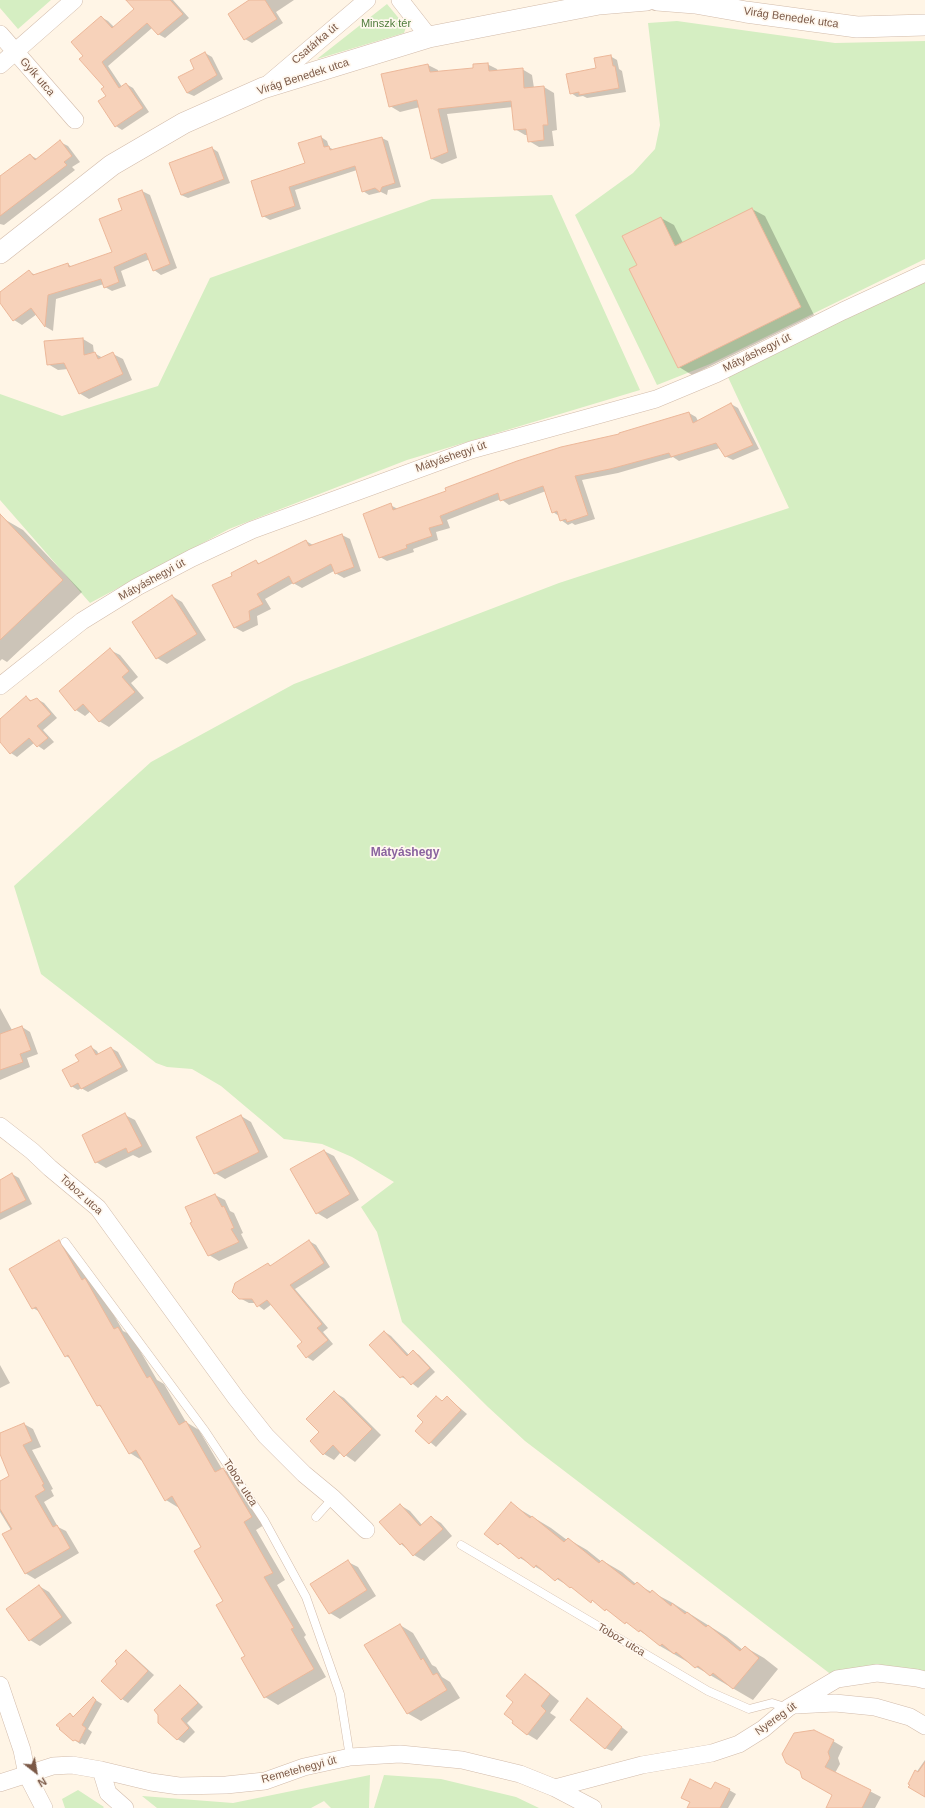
<!DOCTYPE html>
<meta charset="utf-8">
<style>
body{margin:0}
#map{position:relative;width:925px;height:1808px;overflow:hidden;background:#fff5e6;font-family:Arial,sans-serif}
canvas{display:block}
.north{position:absolute;left:16px;top:1752px;width:40px;height:40px;-webkit-text-stroke:3px #fff8ef;paint-order:stroke;rotate:149deg;font-size:11px;font-weight:700;line-height:16px;text-align:center;color:#7b5947}
.north::after{content:'';display:block;margin:auto;width:14px;height:18px;background:#7b5947;clip-path:polygon(50% 0,100% 100%,50% 72%,0 100%)}
</style>
<div id="map">
<canvas width="925" height="1808"></canvas>
<div class="north">N</div>
</div>
<script>
const g = document.querySelector('canvas').getContext('2d');
g.lineJoin = 'round';
function paint(path, color) {
  g.fillStyle = color;
  g.fill(path, 'evenodd');
}
function toPath(rows) {
  const path = new Path2D();
  for (const r of rows) {
    path.moveTo(r[0], r[1]);
    for (let i = 2; i < r.length; i += 2) path.lineTo(r[i], r[i + 1]);
  }
  return path;
}
function trace(path, color, width, dash) {
  g.strokeStyle = color;
  g.lineWidth = width;
  g.lineCap = dash ? 'butt' : 'round';
  g.setLineDash(dash || []);
  g.stroke(path);
}
function write(font, color, halo, rows, align = 'center') {
  g.font = font + ' Arial,sans-serif';
  g.lineWidth = 3.5;
  g.setLineDash([]);
  g.textBaseline = 'middle';
  g.strokeStyle = halo;
  g.fillStyle = color;
  for (const [text, x, y, turn = 0] of rows) {
    g.save();
    g.translate(x, y);
    g.rotate((+turn || 0) * Math.PI / 180);
    g.textAlign = isNaN(turn) ? turn : align;
    if (halo) g.strokeText(text, 0, 0);
    g.fillText(text, 0, 0);
    g.restore();
  }
}
paint(toPath([
 [0,0,51,0,18,29,0,8],
 [387,4,406,27,404,33,317,59],
 [677,21,835,43,925,41,925,259,710,364,657,385,575,215,633,173,655,149,660,125,648,23],
 [552,195,640,390,407,460,229,529,90,603,0,500,0,394,62,416,158,386,210,278,432,199],
 [925,280,925,1680,837,1679,525,1441,488,1407,402,1322,377,1232,361,1207,394,1182,352,1157,322,1144,284,1139,221,1086,192,1069,167,1067,156,1063,41,974,14,886,151,762,294,684,559,583,789,508,727,375],
 [370,1775,369,1808,331,1808,324,1801,311,1808,157,1808,142,1796,233,1803],
 [384,1775,441,1779,516,1797,539,1808,374,1808],
 [78,1790,104,1807,103,1808,65,1808,62,1799]
]), '#d5eec2');
paint(toPath([
 [140,0,173,0,189,18,165,38,158,34,152,28,108,66,122,87,126,84,133,88,149,112,122,130,116,126,105,87,84,56,101,17,108,21,114,27,135,9],
 [251,0,294,0,276,12,283,23,252,43,245,39],
 [205,53,212,57,223,79,194,96,187,93,195,69],
 [610,56,617,60,619,69,622,71,626,92,587,98,583,96,577,97,571,93],
 [487,64,497,69,498,72,522,69,532,75,534,88,544,87,554,93,557,130,552,131,554,146,539,147,529,141,528,135,525,135,515,129,513,107,447,114,457,158,442,164,432,159,420,107,400,112,390,106,428,65,438,70,438,73,474,69],
 [321,137,327,141,329,147,334,150,382,138,388,141,401,187,388,190,387,195,381,192,369,195,363,191,357,170,295,190,301,209,270,220,263,216,306,164],
 [60,142,68,146,80,162,72,167,75,170,4,225,0,224,0,179,30,155,37,159],
 [212,148,218,152,230,183,188,198,181,195],
 [142,191,150,195,177,268,161,275,154,270,150,259,121,271,126,286,112,291,105,287,104,284,56,299,53,331,46,327,37,314,22,325,14,320,0,301,0,293,29,272,36,275,68,264,72,267,114,252,124,210],
 [752,209,765,216,814,315,692,375,679,367,638,265,661,218,674,225,683,243],
 [83,339,93,345,94,353,103,358,113,354,123,359,132,380,89,399,79,393,68,369,58,370,48,364],
 [731,404,738,408,759,449,733,460,725,456,720,448,679,461,673,457,618,473,582,480,595,519,575,525,572,523,568,525,561,520,559,516,553,512,546,491,509,505,501,499,447,520,450,528,436,532,438,540,413,549,414,552,387,561,380,557,390,505,398,509,689,413,696,417,698,421],
 [4,519,23,530,82,592,7,662,2,659,0,661,0,522],
 [342,535,350,539,361,571,344,578,335,573,334,571,302,588,293,583,265,599,271,609,257,616,258,625,243,632,234,627,234,576,256,561,260,564,306,541,313,545],
 [172,596,182,602,206,640,167,664,157,658],
 [110,650,120,655,138,677,131,683,144,698,109,727,99,721,91,711,85,716,76,710],
 [27,698,32,701,37,699,44,703,57,718,43,730,54,742,44,750,34,743,17,757,11,753,0,740,0,720],
 [0,1008,12,1030,22,1027,30,1032,38,1054,27,1058,30,1067,0,1080],
 [91,1047,97,1051,99,1055,111,1048,118,1052,128,1071,88,1092,81,1088,78,1090,71,1086,80,1062],
 [125,1115,135,1120,152,1152,139,1158,133,1155,106,1168,96,1162],
 [241,1116,251,1122,268,1157,225,1179,215,1173],
 [324,1151,334,1156,359,1200,327,1219,317,1213],
 [12,1174,19,1178,32,1204,0,1220,0,1181],
 [215,1195,225,1200,230,1211,234,1213,243,1233,241,1234,248,1248,219,1261,209,1255],
 [59,1241,72,1249,98,1287,123,1331,131,1335,157,1380,164,1384,186,1422,199,1430,222,1469,236,1476,264,1525,256,1530,285,1580,277,1585,306,1635,304,1637,326,1677,278,1705,265,1697,246,1656,203,1547,179,1508,166,1500,144,1462,130,1453,104,1409,98,1405,71,1359,66,1356,40,1312,33,1308],
 [309,1241,316,1245,330,1267,295,1289,328,1328,323,1332,333,1344,313,1361,307,1357,303,1342,272,1304,264,1310,255,1303,249,1303,236,1296,268,1264,272,1266],
 [385,1332,391,1336,409,1355,413,1351,419,1355,435,1372,418,1388,408,1380,401,1377],
 [0,1365,10,1383,0,1388],
 [334,1392,344,1398,381,1435,355,1462,341,1452,334,1460,324,1454,311,1441,321,1432],
 [436,1397,443,1401,447,1397,467,1414,436,1447,417,1431,425,1422],
 [24,1424,33,1429,41,1447,32,1450,53,1489,51,1490,54,1496,44,1502,58,1527,66,1531,79,1553,35,1579,25,1573,11,1530,0,1512,0,1483,11,1476,0,1452,0,1434],
 [511,1504,551,1528,567,1540,568,1539,587,1550,602,1562,603,1561,622,1572,636,1584,671,1602,727,1637,743,1650,745,1647,764,1658,778,1669,753,1700,660,1646,651,1638,576,1590,520,1558,486,1534],
 [400,1505,410,1511,422,1525,431,1517,441,1523,452,1536,424,1561,414,1555,401,1544],
 [348,1562,358,1567,376,1596,340,1619,330,1613],
 [39,1586,49,1592,72,1623,40,1646,30,1640],
 [400,1625,413,1633,432,1665,436,1667,442,1677,450,1682,460,1698,421,1721,407,1713],
 [126,1651,132,1655,154,1675,128,1703,122,1699,119,1664],
 [525,1675,535,1681,559,1701,550,1713,556,1717,537,1740,527,1734,515,1702],
 [180,1686,186,1690,203,1707,187,1723,195,1732,184,1743,177,1739],
 [94,1699,102,1704,88,1729,92,1732,85,1745,82,1743,80,1744,60,1729,70,1714,74,1717],
 [587,1700,628,1732,612,1751,605,1748],
 [833,1741,843,1747,838,1758,840,1764,835,1773,881,1797,875,1808,827,1808,833,1795,802,1778],
 [925,1760,925,1796,909,1783],
 [712,1790,729,1790,736,1794,728,1808,694,1808]
]), '#0003');
const building = toPath([
 [126,0,170,0,183,14,158,35,147,23,102,62,119,88,126,83,143,108,115,127,98,101,106,96,101,89,104,87,79,59,83,56,71,42,101,16,112,28,134,9,126,0],
 [249,0,265,0,277,19,244,40,228,14,249,0],
 [205,52,217,75,187,93,178,77,194,69,190,60,205,52],
 [611,55,613,66,615,66,619,88,579,95,579,92,570,94,566,74,596,68,594,58,611,55],
 [488,63,489,71,523,68,524,88,544,86,548,125,543,125,544,140,528,142,526,129,514,130,511,101,438,109,448,152,431,159,417,100,389,107,381,74,428,64,430,72,473,68,473,64,488,63],
 [321,136,324,147,329,146,330,150,382,137,395,183,382,187,380,192,375,188,362,192,355,166,289,187,295,206,262,217,251,181,305,163,298,143,321,136],
 [60,140,72,156,64,162,67,165,0,216,0,176,30,154,35,160,60,140],
 [212,147,224,179,181,195,169,163,212,147],
 [142,190,170,264,153,271,146,253,114,267,119,282,104,288,101,279,48,295,45,327,31,308,13,321,0,303,0,292,29,270,33,275,68,263,69,267,112,252,99,219,122,210,118,199,142,190],
 [752,208,801,307,678,368,629,269,637,265,622,236,661,217,675,246,752,208],
 [83,338,84,355,95,352,98,359,113,352,123,374,79,394,64,363,47,365,44,341,83,338],
 [731,403,753,445,725,457,716,443,671,457,669,453,610,469,575,476,588,515,567,522,566,519,560,521,557,511,552,513,543,486,500,501,498,493,440,516,443,524,429,528,432,536,406,545,407,548,379,558,363,514,391,503,393,510,446,491,445,488,517,461,561,447,619,434,619,433,689,412,693,423,731,403],
 [0,514,63,580,0,640,0,514],
 [342,534,354,567,335,574,331,564,293,584,289,576,257,594,263,604,249,611,250,620,234,628,212,585,232,576,231,573,256,560,258,564,306,540,309,546,342,534],
 [172,595,197,634,156,659,132,622,172,595],
 [110,648,129,671,122,677,135,692,99,722,83,704,75,711,59,691,110,648],
 [26,696,30,701,37,698,51,714,37,726,48,738,37,747,29,738,10,754,0,742,0,719,26,696],
 [22,1026,31,1050,20,1054,23,1062,0,1070,0,1034,22,1026],
 [91,1046,96,1055,111,1047,122,1067,81,1089,78,1083,71,1087,62,1070,79,1061,75,1055,91,1046],
 [125,1113,142,1146,128,1153,126,1148,95,1163,82,1135,125,1113],
 [241,1115,259,1152,214,1174,196,1137,241,1115],
 [324,1150,350,1194,316,1214,290,1169,324,1150],
 [12,1173,26,1200,0,1213,0,1180,12,1173],
 [215,1194,222,1207,224,1206,234,1228,231,1229,239,1242,208,1256,190,1223,192,1222,185,1207,215,1194],
 [59,1240,82,1280,85,1278,114,1329,118,1327,147,1378,150,1376,179,1425,186,1421,215,1472,223,1468,252,1517,244,1522,273,1573,264,1577,294,1628,291,1629,314,1669,264,1698,241,1658,245,1656,216,1605,223,1601,194,1551,201,1547,172,1496,165,1501,136,1450,129,1454,100,1405,97,1406,68,1355,65,1357,36,1307,32,1309,9,1269,59,1240],
 [309,1240,324,1263,290,1285,322,1324,317,1328,328,1340,306,1358,297,1346,302,1342,267,1300,257,1307,252,1299,239,1299,232,1292,235,1283,268,1263,270,1266,309,1240],
 [384,1331,407,1356,413,1350,430,1368,411,1385,403,1376,400,1378,369,1345,384,1331],
 [334,1391,372,1429,344,1457,333,1445,323,1455,310,1441,319,1432,306,1419,334,1391],
 [436,1396,442,1401,447,1396,461,1410,429,1444,415,1431,423,1422,417,1416,436,1396],
 [24,1423,32,1441,23,1445,44,1484,42,1485,45,1490,35,1496,53,1527,57,1525,70,1548,25,1574,2,1534,12,1529,0,1509,0,1481,9,1476,0,1454,0,1433,24,1423],
 [511,1502,530,1518,532,1516,564,1542,568,1538,599,1563,602,1560,634,1585,637,1582,650,1593,652,1590,671,1606,672,1603,685,1614,687,1612,706,1627,708,1625,740,1651,745,1646,759,1658,733,1689,713,1673,710,1676,698,1666,695,1668,676,1652,674,1654,662,1644,660,1646,640,1630,639,1632,626,1622,625,1624,606,1609,605,1611,592,1600,591,1603,571,1587,570,1588,558,1578,555,1581,536,1565,534,1568,521,1557,519,1559,500,1543,498,1545,484,1534,511,1502],
 [400,1504,420,1526,431,1516,443,1529,413,1556,402,1543,400,1545,379,1522,400,1504],
 [348,1560,367,1590,329,1614,310,1584,348,1560],
 [39,1585,62,1617,29,1641,6,1609,39,1585],
 [400,1624,421,1660,423,1658,433,1675,437,1673,447,1690,407,1714,364,1645,400,1624],
 [126,1650,148,1671,121,1700,101,1681,117,1664,115,1661,126,1650],
 [525,1674,550,1694,541,1706,546,1711,527,1735,512,1723,513,1721,504,1714,513,1702,506,1696,525,1674],
 [180,1685,198,1703,181,1719,189,1728,177,1740,158,1723,158,1715,154,1710,180,1685],
 [93,1697,96,1700,82,1725,86,1728,79,1742,75,1740,73,1741,59,1729,60,1728,56,1725,70,1713,73,1717,93,1697],
 [587,1698,622,1727,605,1749,570,1720,587,1698],
 [814,1730,834,1740,828,1752,830,1758,825,1767,871,1790,862,1808,826,1808,832,1795,802,1778,800,1771,786,1763,782,1754,794,1733,814,1730],
 [925,1762,925,1797,908,1787,910,1785,908,1784,915,1770,918,1772,925,1762],
 [690,1779,711,1789,715,1782,730,1789,720,1808,687,1808,690,1802,681,1798,690,1779]
]);
paint(building, '#f7d2ba');
trace(building, '#ecb799', 1);
const service = toPath([
 [65,1242,205,1431,264,1520,306,1597,340,1694,350,1757],
 [316,1517,333,1498],
 [461,1545,708,1691,749,1709,772,1703,788,1708]
]);
const minor = toPath([
 [400,0,429,37],
 [0,34,75,120],
 [0,65,74,0],
 [267,85,367,0],
 [0,686,82,621,137,587,192,558,252,530,471,450,656,399,716,374,843,311,925,273],
 [0,1126,32,1151,50,1168,98,1208,236,1398,266,1436,304,1474,333,1498,366,1530],
 [0,1685,22,1750,27,1775,44,1808],
 [796,1705,835,1703,875,1707,910,1717,925,1726],
 [101,1770,108,1793,125,1808],
 [0,1783,53,1766,72,1765,101,1770,151,1782,179,1786,226,1785,265,1781,304,1767,350,1757,400,1754,462,1760,520,1774,555,1788,593,1808],
 [555,1788,642,1765,712,1753,739,1744,763,1729,788,1708,837,1679,877,1673,917,1678,925,1680]
]);
const tertiary = toPath([
 [657,0,695,3,746,12,857,27,925,25],
 [0,253,112,165,184,123,263,88,429,37,599,4,647,0]
]);
trace(service, '#d2bbaa', 9);
trace(minor, '#d2bbaa', 18);
trace(tertiary, '#d2bbaa', 22);
trace(service, '#fff', 8);
trace(minor, '#fff', 17);
trace(tertiary, '#fff', 21);
write('11px', '#7b5947', '#fff8ef', [
 ["Virág Benedek utca",791,18,8],
 ["Csatárka út",315,44,-40],
 ["Gyík utca",37,77,49],
 ["Virág Benedek utca",303,77,-18],
 ["Mátyáshegyi út",757,353,-26],
 ["Mátyáshegyi út",451,457,-19],
 ["Mátyáshegyi út",152,580,-29],
 ["Toboz utca",81,1195,42],
 ["Toboz utca",240,1483,57],
 ["Toboz utca",621,1640,31],
 ["Nyereg út",776,1719,-36],
 ["Remetehegyi út",299,1770,-15]
]);
write('11px', '#4f7c3b', '#fff8ef', [
 ["Minszk tér",386,24]
]);
write('bold 12px', '#8a639f', '#fff8ef', [
 ["Mátyáshegy",405,853]
]);
</script>
